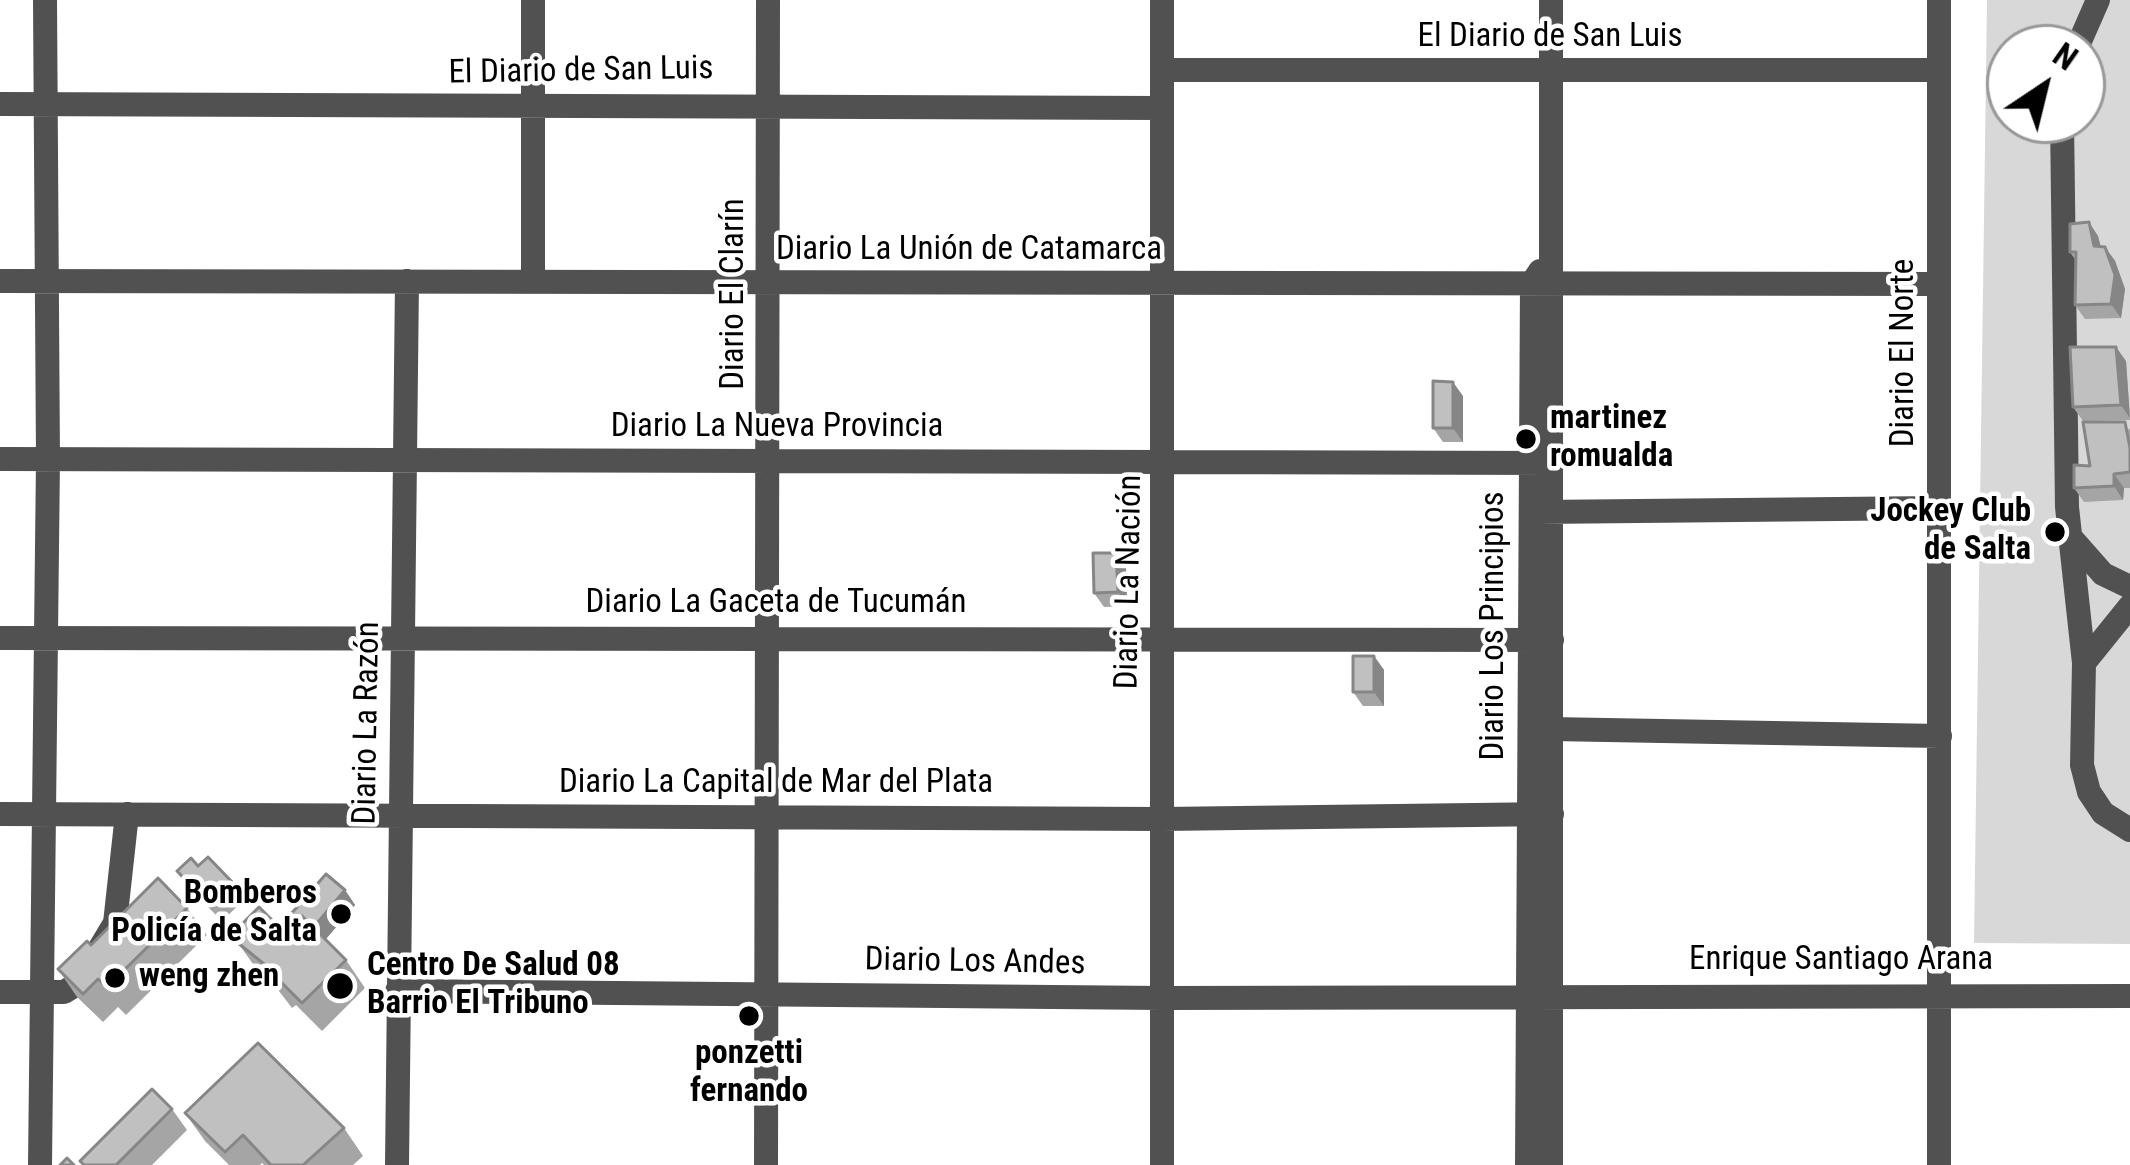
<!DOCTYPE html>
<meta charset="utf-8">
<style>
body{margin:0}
#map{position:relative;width:2130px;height:1165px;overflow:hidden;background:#fff;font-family:"Roboto Condensed",sans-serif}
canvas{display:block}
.north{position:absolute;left:1986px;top:24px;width:120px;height:120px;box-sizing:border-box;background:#fff;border:3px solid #999;border-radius:50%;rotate:35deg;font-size:33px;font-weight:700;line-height:48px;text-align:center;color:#000}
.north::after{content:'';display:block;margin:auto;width:42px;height:54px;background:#000;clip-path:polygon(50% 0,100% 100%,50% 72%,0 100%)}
</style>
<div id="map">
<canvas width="2130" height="1165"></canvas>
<div class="north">N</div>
</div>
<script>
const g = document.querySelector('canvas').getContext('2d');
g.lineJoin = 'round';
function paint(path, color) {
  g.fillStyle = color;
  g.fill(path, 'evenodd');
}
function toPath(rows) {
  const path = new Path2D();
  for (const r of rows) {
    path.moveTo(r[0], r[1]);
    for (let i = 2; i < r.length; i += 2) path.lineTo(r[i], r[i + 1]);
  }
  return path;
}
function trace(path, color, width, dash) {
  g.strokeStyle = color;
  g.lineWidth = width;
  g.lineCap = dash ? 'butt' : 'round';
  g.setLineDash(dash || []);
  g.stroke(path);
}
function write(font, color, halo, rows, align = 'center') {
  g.font = font + ' "Roboto Condensed",sans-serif';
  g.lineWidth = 9;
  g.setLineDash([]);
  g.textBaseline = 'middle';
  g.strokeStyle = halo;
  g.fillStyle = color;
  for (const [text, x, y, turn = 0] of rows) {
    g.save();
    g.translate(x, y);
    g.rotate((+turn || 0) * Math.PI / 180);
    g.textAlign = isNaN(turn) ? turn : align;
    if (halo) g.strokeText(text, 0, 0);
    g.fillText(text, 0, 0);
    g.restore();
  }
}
paint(toPath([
 [1987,0,2130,0,2130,944,1974,943],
 [2010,48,2082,48,2082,120,2010,120]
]), '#d8d8d8');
trace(toPath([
 [533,0,533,282],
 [1551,0,1551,1165],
 [2077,48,2098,0],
 [1162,70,1939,70],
 [0,104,1162,108],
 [2062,120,2067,507,2084,663,2082,765,2089,792,2103,813,2130,830],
 [0,281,1938,284],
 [0,459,1553,463],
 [1539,512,1937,508],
 [2073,540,2103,574,2130,587],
 [0,638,1552,640],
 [2084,663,2130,606],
 [1551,729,1940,736],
 [0,814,1162,819,1552,814],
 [397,991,1162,998,2130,996],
 [0,992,64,992,79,983,115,923,127,814],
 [40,1165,48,459,45,0],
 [397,1165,407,281],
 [766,1165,768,0],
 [1162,1165,1162,0],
 [1527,1165,1532,283,1540,271],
 [1939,1165,1939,0]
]), '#515151', 24);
paint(toPath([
 [2098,236,2101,247,2105,247,2115,261,2125,289,2121,318,2085,319,2075,305,2076,261,2070,252],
 [2126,361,2130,420,2083,421,2073,407],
 [1463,396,1463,442,1443,442,1433,428],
 [2130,428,2130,488,2124,488,2123,500,2084,502,2074,488,2090,466],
 [1116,553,1126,567,1127,606,1104,607,1094,593],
 [1374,656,1384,670,1384,706,1363,706,1353,692],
 [198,866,235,885,245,899,222,921,187,886,177,871],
 [345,890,355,905,325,940,346,960,365,988,322,1031,296,1005,292,1008,272,982,258,971,238,943,241,941,234,932,285,933,295,922,290,915],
 [187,908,207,935,126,1015,118,1007,103,1022,77,997,58,969,91,945],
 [172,1109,187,1130,152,1165,83,1165],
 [185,1113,344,1128,363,1156,353,1165,264,1165,262,1163,260,1165,229,1165,205,1141]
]), '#a5a5a5');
paint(toPath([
 [2089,222,2098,236,2104,261,2094,246],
 [2105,247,2115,261,2125,289,2121,318,2111,304],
 [2116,347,2126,361,2130,418,2121,405],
 [1453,382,1463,396,1463,442,1453,428],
 [2114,474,2124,488,2123,500,2114,486],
 [1116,553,1126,567,1127,606,1118,592],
 [1374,656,1384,670,1384,706,1374,692],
 [345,890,355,905,320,946,310,931]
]), '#868686');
const building = toPath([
 [2089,222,2094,246,2105,247,2115,275,2111,304,2075,305,2076,252,2070,252,2070,224,2089,222],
 [2070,347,2116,347,2121,405,2073,407,2070,347],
 [1433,381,1453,382,1453,428,1433,428,1433,381],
 [2083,422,2125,422,2130,448,2130,472,2114,474,2114,486,2074,488,2074,465,2090,466,2083,422],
 [1093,553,1116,553,1118,592,1094,593,1093,553],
 [1353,656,1374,656,1374,692,1353,692,1353,656],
 [208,857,235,885,212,907,177,871,191,858,198,866,208,857],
 [326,874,345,890,313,928,302,916,297,921,290,915,326,874],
 [158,878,187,908,107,987,98,979,83,994,58,969,87,941,91,945,158,878],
 [259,907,285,933,302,916,346,960,302,1003,276,977,273,980,265,972,269,968,238,943,242,939,234,932,259,907],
 [258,1043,344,1128,303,1165,271,1165,243,1135,225,1152,185,1113,258,1043],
 [152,1089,172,1109,116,1165,84,1165,80,1161,152,1089],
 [67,1158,74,1165,60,1165,67,1158]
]);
paint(building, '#c0c0c0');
trace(building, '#868686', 3);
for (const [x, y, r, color] of [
 [1526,439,12,"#000"],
 [2055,532,12,"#000"],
 [341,914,12,"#000"],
 [115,978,12,"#000"],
 [340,986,15,"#000"],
 [749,1016,12,"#000"]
]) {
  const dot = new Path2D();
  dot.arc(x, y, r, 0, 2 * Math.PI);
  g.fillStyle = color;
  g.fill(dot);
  trace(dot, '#fff', 4.5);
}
write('33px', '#000', '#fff', [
 ["El Diario de San Luis",1550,38],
 ["El Diario de San Luis",581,72,-1],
 ["Diario La Unión de Catamarca",969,251],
 ["Diario El Clarín",735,294,-90],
 ["Diario El Norte",1905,353,-90],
 ["Diario La Nueva Provincia",777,428],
 ["Diario La Nación",1130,582,-89],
 ["Diario La Gaceta de Tucumán",776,604],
 ["Diario Los Principios",1495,626,-90],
 ["Diario La Razón",368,723,-89],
 ["Diario La Capital de Mar del Plata",776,784],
 ["Enrique Santiago Arana",1841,961],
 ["Diario Los Andes",975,963,1]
]);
write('bold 33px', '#000', '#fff', [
 ["martinez",1550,420],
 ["romualda",1550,458],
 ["Jockey Club",2031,513,"right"],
 ["de Salta",2031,551,"right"],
 ["Bomberos",317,895,"right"],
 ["Policía de Salta",317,933,"right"],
 ["Centro De Salud 08",367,967],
 ["Barrio El Tribuno",367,1005],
 ["weng zhen",139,978],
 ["ponzetti",749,1055,"center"],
 ["fernando",749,1093,"center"]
], 'left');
</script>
